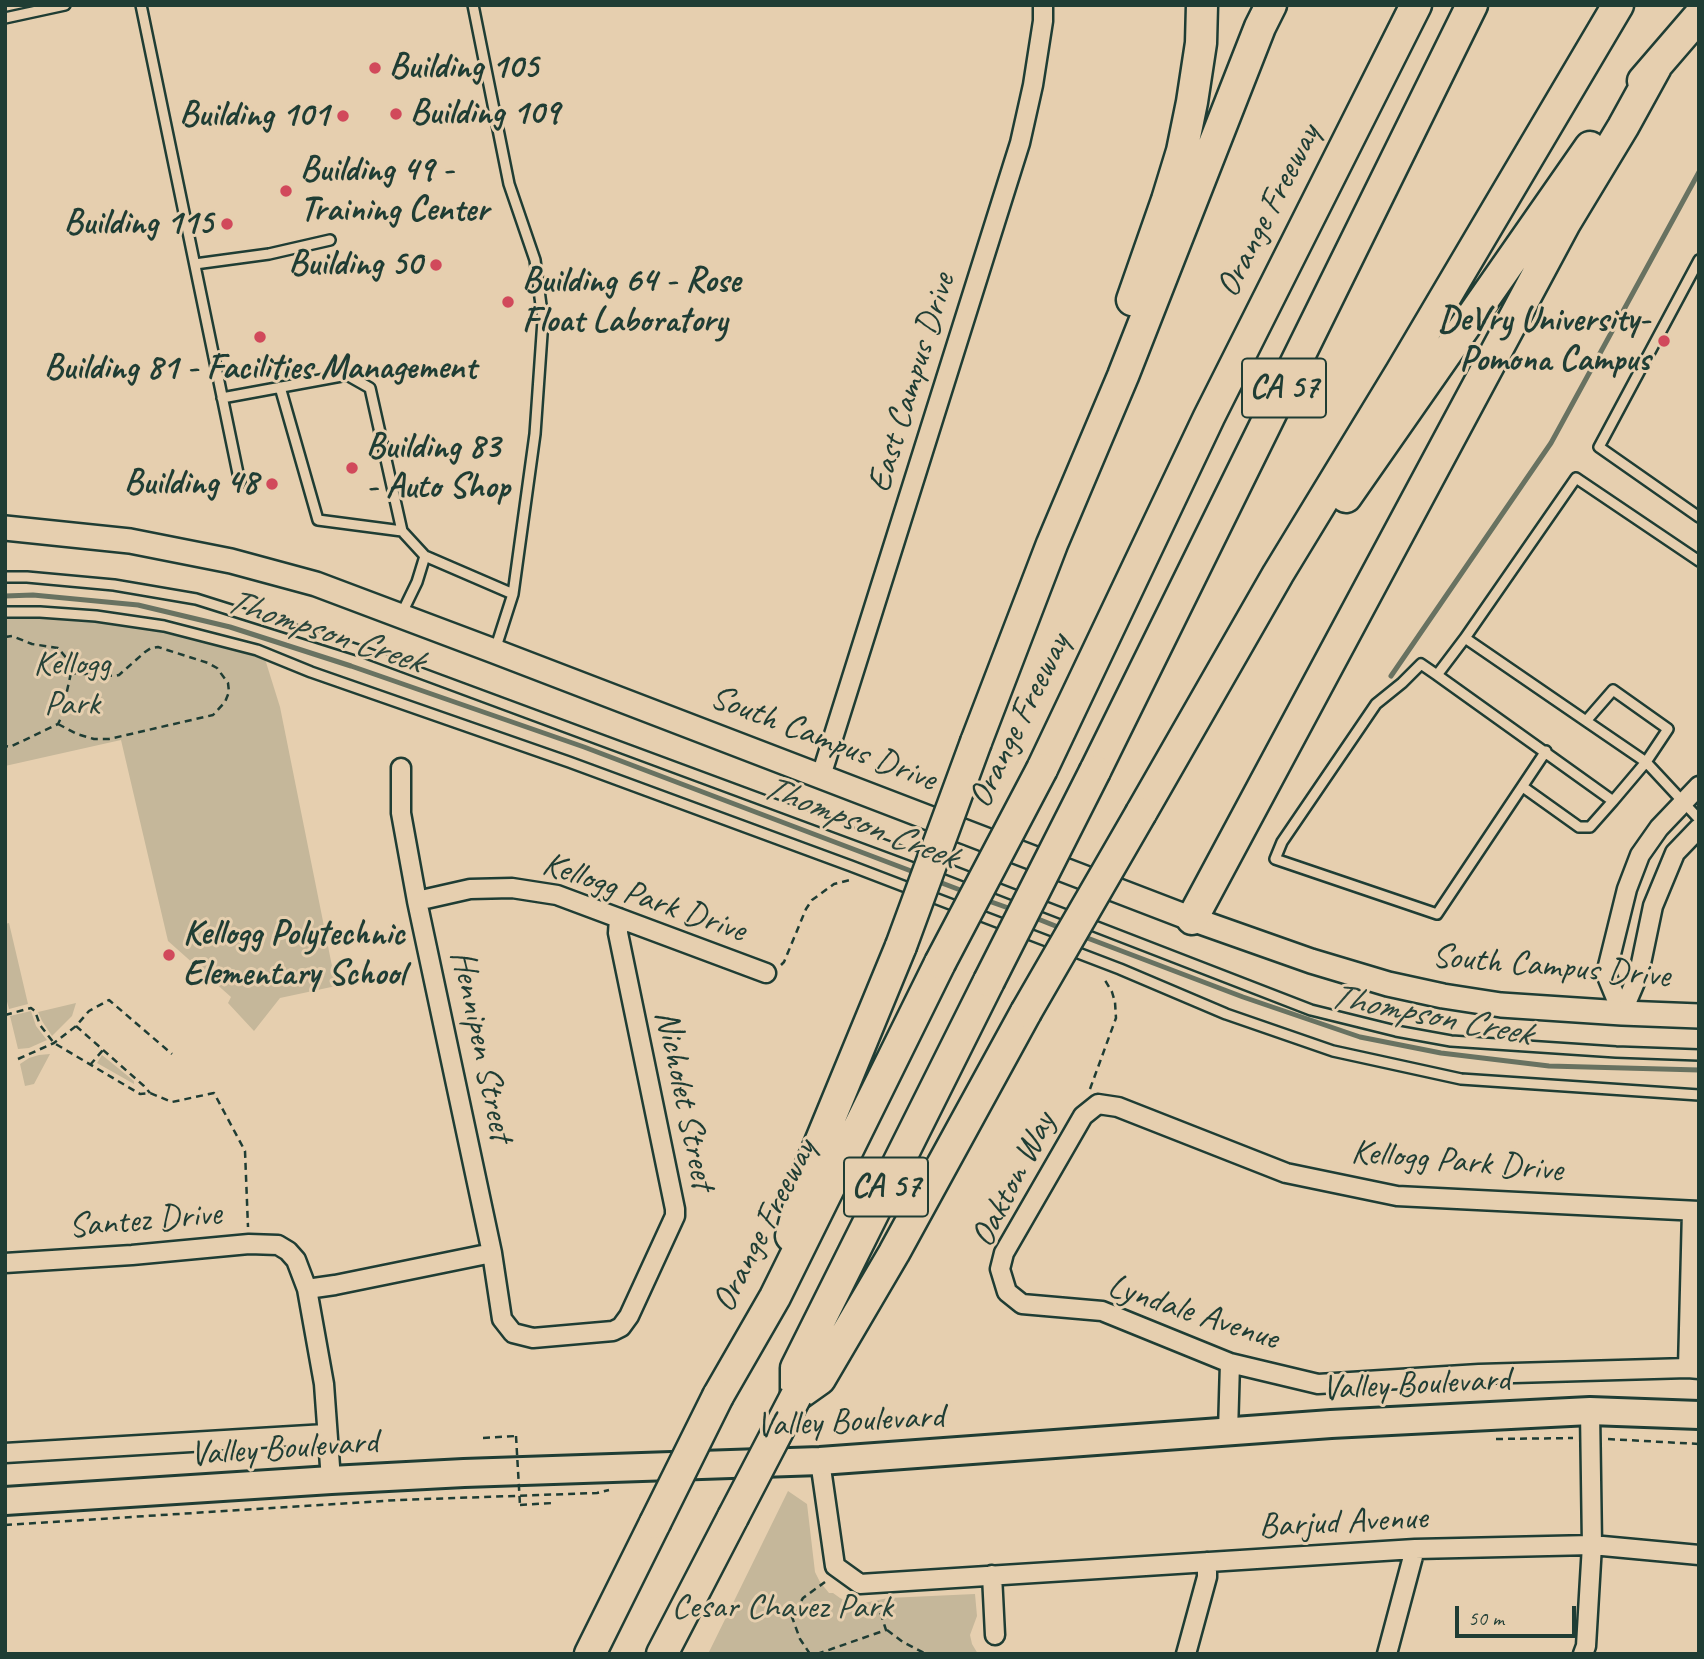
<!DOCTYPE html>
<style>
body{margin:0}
#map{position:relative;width:1704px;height:1659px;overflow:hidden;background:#e6cfaf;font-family:Caveat,sans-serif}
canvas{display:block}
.frame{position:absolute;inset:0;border:7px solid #1f3d34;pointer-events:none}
.scale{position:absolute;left:1455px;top:1606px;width:121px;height:32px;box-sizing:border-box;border:4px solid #1f3d34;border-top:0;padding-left:9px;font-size:21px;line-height:24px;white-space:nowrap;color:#1f3d34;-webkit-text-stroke:5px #e6cfaf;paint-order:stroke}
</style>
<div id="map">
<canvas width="1704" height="1659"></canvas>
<div class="frame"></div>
<div class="scale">50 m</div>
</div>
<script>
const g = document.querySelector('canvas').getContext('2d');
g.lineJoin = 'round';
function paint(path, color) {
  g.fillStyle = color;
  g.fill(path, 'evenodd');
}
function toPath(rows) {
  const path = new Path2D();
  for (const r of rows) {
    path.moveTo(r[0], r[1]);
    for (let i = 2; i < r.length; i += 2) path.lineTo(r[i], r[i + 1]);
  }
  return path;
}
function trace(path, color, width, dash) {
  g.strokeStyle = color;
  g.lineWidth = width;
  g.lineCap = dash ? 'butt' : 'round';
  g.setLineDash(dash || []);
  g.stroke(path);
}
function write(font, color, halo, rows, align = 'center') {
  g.font = font + ' Caveat,sans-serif';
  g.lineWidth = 6;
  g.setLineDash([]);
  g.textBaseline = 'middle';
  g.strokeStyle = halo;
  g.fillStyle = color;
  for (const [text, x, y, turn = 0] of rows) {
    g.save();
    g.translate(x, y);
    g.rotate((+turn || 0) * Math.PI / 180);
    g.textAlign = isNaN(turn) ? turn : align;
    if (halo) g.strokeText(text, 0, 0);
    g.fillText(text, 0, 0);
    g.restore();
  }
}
paint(toPath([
 [5,616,54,617,146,627,265,659,280,707,336,986,280,998,254,1031,228,1003,231,997,168,941,121,740,5,766],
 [9,923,28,1004,9,1009,5,994,5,924],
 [76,1003,72,1016,52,1036,42,1021,38,1012],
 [31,1011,36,1026,47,1040,29,1048,18,1049,10,1016],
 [50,1054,34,1084,25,1086,20,1064,29,1058,39,1055],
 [102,1055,134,1081,134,1084,97,1063],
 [788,1491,807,1504,815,1572,820,1582,829,1593,833,1593,840,1598,850,1603,859,1604,888,1598,975,1594,977,1616,970,1635,972,1644,978,1654,716,1654,709,1652]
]), '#c5b79a');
trace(toPath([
 [5,596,33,595,138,605,230,627,351,666,584,747,919,874],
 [1391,676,1551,443,1699,172],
 [934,880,968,893],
 [983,899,1014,910],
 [1033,917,1063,929],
 [1082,936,1243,997,1360,1037,1441,1053,1549,1066,1699,1070]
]), '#687261', 5);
const lane = toPath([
 [141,5,240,483],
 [473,5,509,184,535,260,543,320,535,434,513,594],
 [5,18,65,5],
 [1699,260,1599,447,1699,517],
 [195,264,269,254,330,240],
 [280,387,318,520,402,531],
 [222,398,347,375,370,388,402,531,425,556,513,594,495,650],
 [5,577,27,577,114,585,196,599,361,651,911,855,1311,1010,1396,1031,1451,1041,1616,1052,1699,1055],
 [5,612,40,612,96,616,164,626,257,650,311,672,569,762,851,866,1120,969,1226,1014,1333,1051,1461,1079,1699,1095],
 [401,615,417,582,425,556],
 [1465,638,1576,478,1699,561],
 [1437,675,1613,801,1646,762,1699,819],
 [1546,751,1437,914,1275,859,1282,842,1376,704,1402,683,1421,664,1437,675,1465,638,1586,721,1613,690,1668,729,1646,762,1586,721],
 [1523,787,1579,827,1590,827,1613,801]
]);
const street = toPath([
 [401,768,401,813,417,901,492,1253,502,1319,513,1333,533,1338,613,1331,621,1327,629,1316,675,1216,675,1209,618,933,619,918],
 [821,776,1020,143,1033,85,1043,21,1043,5],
 [417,901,470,889,512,888,557,895,766,973],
 [1622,1013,1606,974,1627,889,1640,855,1659,828,1699,786],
 [1622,1013,1639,973,1653,906,1675,853,1699,828],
 [1699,1211,1397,1196,1286,1173,1118,1107,1098,1104,1083,1116,1004,1253,1000,1269,1007,1292,1022,1304,1102,1311,1230,1363,1318,1384,1479,1374,1688,1368,1699,1369],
 [5,1263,132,1255,249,1244,278,1245,288,1251,296,1260,307,1289,324,1384,331,1480],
 [307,1289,335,1285,492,1253],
 [1688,1368,1692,1211],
 [1228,1432,1230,1363],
 [5,1453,326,1434],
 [820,1461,835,1566,860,1584,1415,1549,1592,1545,1699,1555],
 [992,1575,995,1635],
 [1186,1654,1207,1577,1207,1562],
 [1387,1654,1415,1549],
 [1583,1654,1586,1646,1592,1545,1590,1411]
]);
const secondary = toPath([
 [5,528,130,541,231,561,316,584,494,651,1192,919,1311,961,1388,984,1443,996,1501,1005,1622,1013,1699,1016]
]);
const primary = toPath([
 [5,1501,331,1480,464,1473,820,1461,1331,1424,1590,1411,1699,1415]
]);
const highway = toPath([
 [1643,81,1699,16],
 [1132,300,1167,200,1182,151,1192,102,1201,43,1202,5],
 [1346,497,1590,147],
 [976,742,1052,544,1123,376,1260,27,1271,5],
 [1042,769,1209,417,1416,5],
 [1095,771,1472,5],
 [1141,813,1278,574,1401,372,1618,5],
 [1192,919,1565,223,1623,127,1656,67],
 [791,1236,807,1174,901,946],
 [718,1396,775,1297,940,963],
 [796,1396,796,1368,989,981],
 [796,1396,820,1379,894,1253,1026,1012],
 [590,1654,655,1523],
 [662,1654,733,1517]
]);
trace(lane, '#1f3d34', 14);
trace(street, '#1f3d34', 23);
trace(secondary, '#1f3d34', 28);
trace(primary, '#1f3d34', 32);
trace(highway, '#1f3d34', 35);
trace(toPath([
 [5,637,12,636,32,644,58,648,68,660,71,673,61,718,58,724,10,747,5,746],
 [58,724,77,734,94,739,109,739,213,715,225,702,229,692,228,683,217,668,208,663,158,647,151,648,145,652,119,675,115,676,71,673],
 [781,965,784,962,806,909,812,900,834,884,850,880],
 [5,1015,31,1008,35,1011,40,1025,54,1043,140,1094,150,1093,172,1102,214,1093,245,1151,248,1227],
 [76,1026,144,1086,150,1093],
 [18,1059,54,1043,76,1026,89,1011,109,1000,172,1054],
 [90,1065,103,1050],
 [1090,1089,1116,1018,1115,1002,1112,992,1103,977],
 [483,1438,516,1436],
 [1496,1439,1573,1438],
 [1608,1439,1699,1444],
 [520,1505,553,1503],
 [5,1525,398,1500,597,1493,609,1490],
 [887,1630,903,1642,926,1654],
 [810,1654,800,1639,792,1617,803,1598,825,1582],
 [817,1654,886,1630,876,1599]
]), '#1f3d34', 2.5, [7, 5]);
trace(lane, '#e6cfaf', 9);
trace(street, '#e6cfaf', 18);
trace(secondary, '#e6cfaf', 23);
trace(primary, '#e6cfaf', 26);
trace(highway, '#e6cfaf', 30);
const highwayBridge = toPath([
 [901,946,976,742],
 [940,963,1042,769],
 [989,981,1095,771],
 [1026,1012,1141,813],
 [733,1517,796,1396],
 [655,1523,718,1396]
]);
trace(highwayBridge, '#1f3d34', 35, []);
trace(toPath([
 [516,1436,520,1505]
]), '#1f3d34', 2.5, [7, 5]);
trace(highwayBridge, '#e6cfaf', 30);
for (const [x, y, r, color] of [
 [375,68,7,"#d1495b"],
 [396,114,7,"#d1495b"],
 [343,116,7,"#d1495b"],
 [286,191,7,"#d1495b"],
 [227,224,7,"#d1495b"],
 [436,265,7,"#d1495b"],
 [508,302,7,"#d1495b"],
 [260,337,7,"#d1495b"],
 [1664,341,7,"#d1495b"],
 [352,468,7,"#d1495b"],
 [272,484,7,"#d1495b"],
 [169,955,7,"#d1495b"]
]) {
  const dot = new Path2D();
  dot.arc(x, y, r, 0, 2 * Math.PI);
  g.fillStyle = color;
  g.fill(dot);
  trace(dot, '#e6cfaf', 2.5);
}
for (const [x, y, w] of [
 [1284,388,84],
 [886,1187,84]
]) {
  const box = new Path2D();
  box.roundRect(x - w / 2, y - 29.5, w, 59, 5);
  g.fillStyle = '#e6cfaf';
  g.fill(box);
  trace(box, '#1f3d34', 2);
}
write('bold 33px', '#1f3d34', null, [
 ["CA 57",1284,388],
 ["CA 57",886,1187]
]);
write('bold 35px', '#1f3d34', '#e6cfaf', [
 ["Building 105",389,68],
 ["Building 109",410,114],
 ["Building 101",329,116,"right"],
 ["Building 49 -",300,171],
 ["Training Center",300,211],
 ["Building 115",213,224,"right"],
 ["Building 50",422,265,"right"],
 ["Building 64 - Rose",522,282],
 ["Float Laboratory",522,322],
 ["DeVry University-",1650,321,"right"],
 ["Pomona Campus",1650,361,"right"],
 ["Building 81 - Facilities Management",260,369,"center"],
 ["Building 83",366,448],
 ["- Auto Shop",366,488],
 ["Building 48",258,484,"right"],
 ["Kellogg Polytechnic",183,935],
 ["Elementary School",183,975]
], 'left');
write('35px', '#1f3d34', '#e6cfaf', [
 ["Orange Freeway",1269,211,-63],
 ["East Campus Drive",912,383,-73],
 ["Orange Freeway",1020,721,-64],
 ["South Campus Drive",823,739,21],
 ["Kellogg Park Drive",644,898,19],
 ["South Campus Drive",1551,967,5],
 ["Hennipen Street",481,1046,78],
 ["Nicholet Street",684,1100,78],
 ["Kellogg Park Drive",1457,1162,5],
 ["Oakton Way",1014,1180,-63],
 ["Santez Drive",145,1221,-5],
 ["Orange Freeway",765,1226,-63],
 ["Lyndale Avenue",1193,1313,18],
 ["Valley Boulevard",1416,1385,-3],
 ["Valley Boulevard",850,1422,-3],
 ["Valley Boulevard",284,1449,-4],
 ["Barjud Avenue",1343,1523,-3]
]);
write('35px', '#274339', '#e6cfaf', [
 ["Kellogg",72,665],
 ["Park",72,705],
 ["Cesar Chavez Park",782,1608]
]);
write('italic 37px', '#2b463c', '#e6cfaf', [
 ["Thompson Creek",324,632,18],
 ["Thompson Creek",859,823,21],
 ["Thompson Creek",1430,1016,11]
]);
</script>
